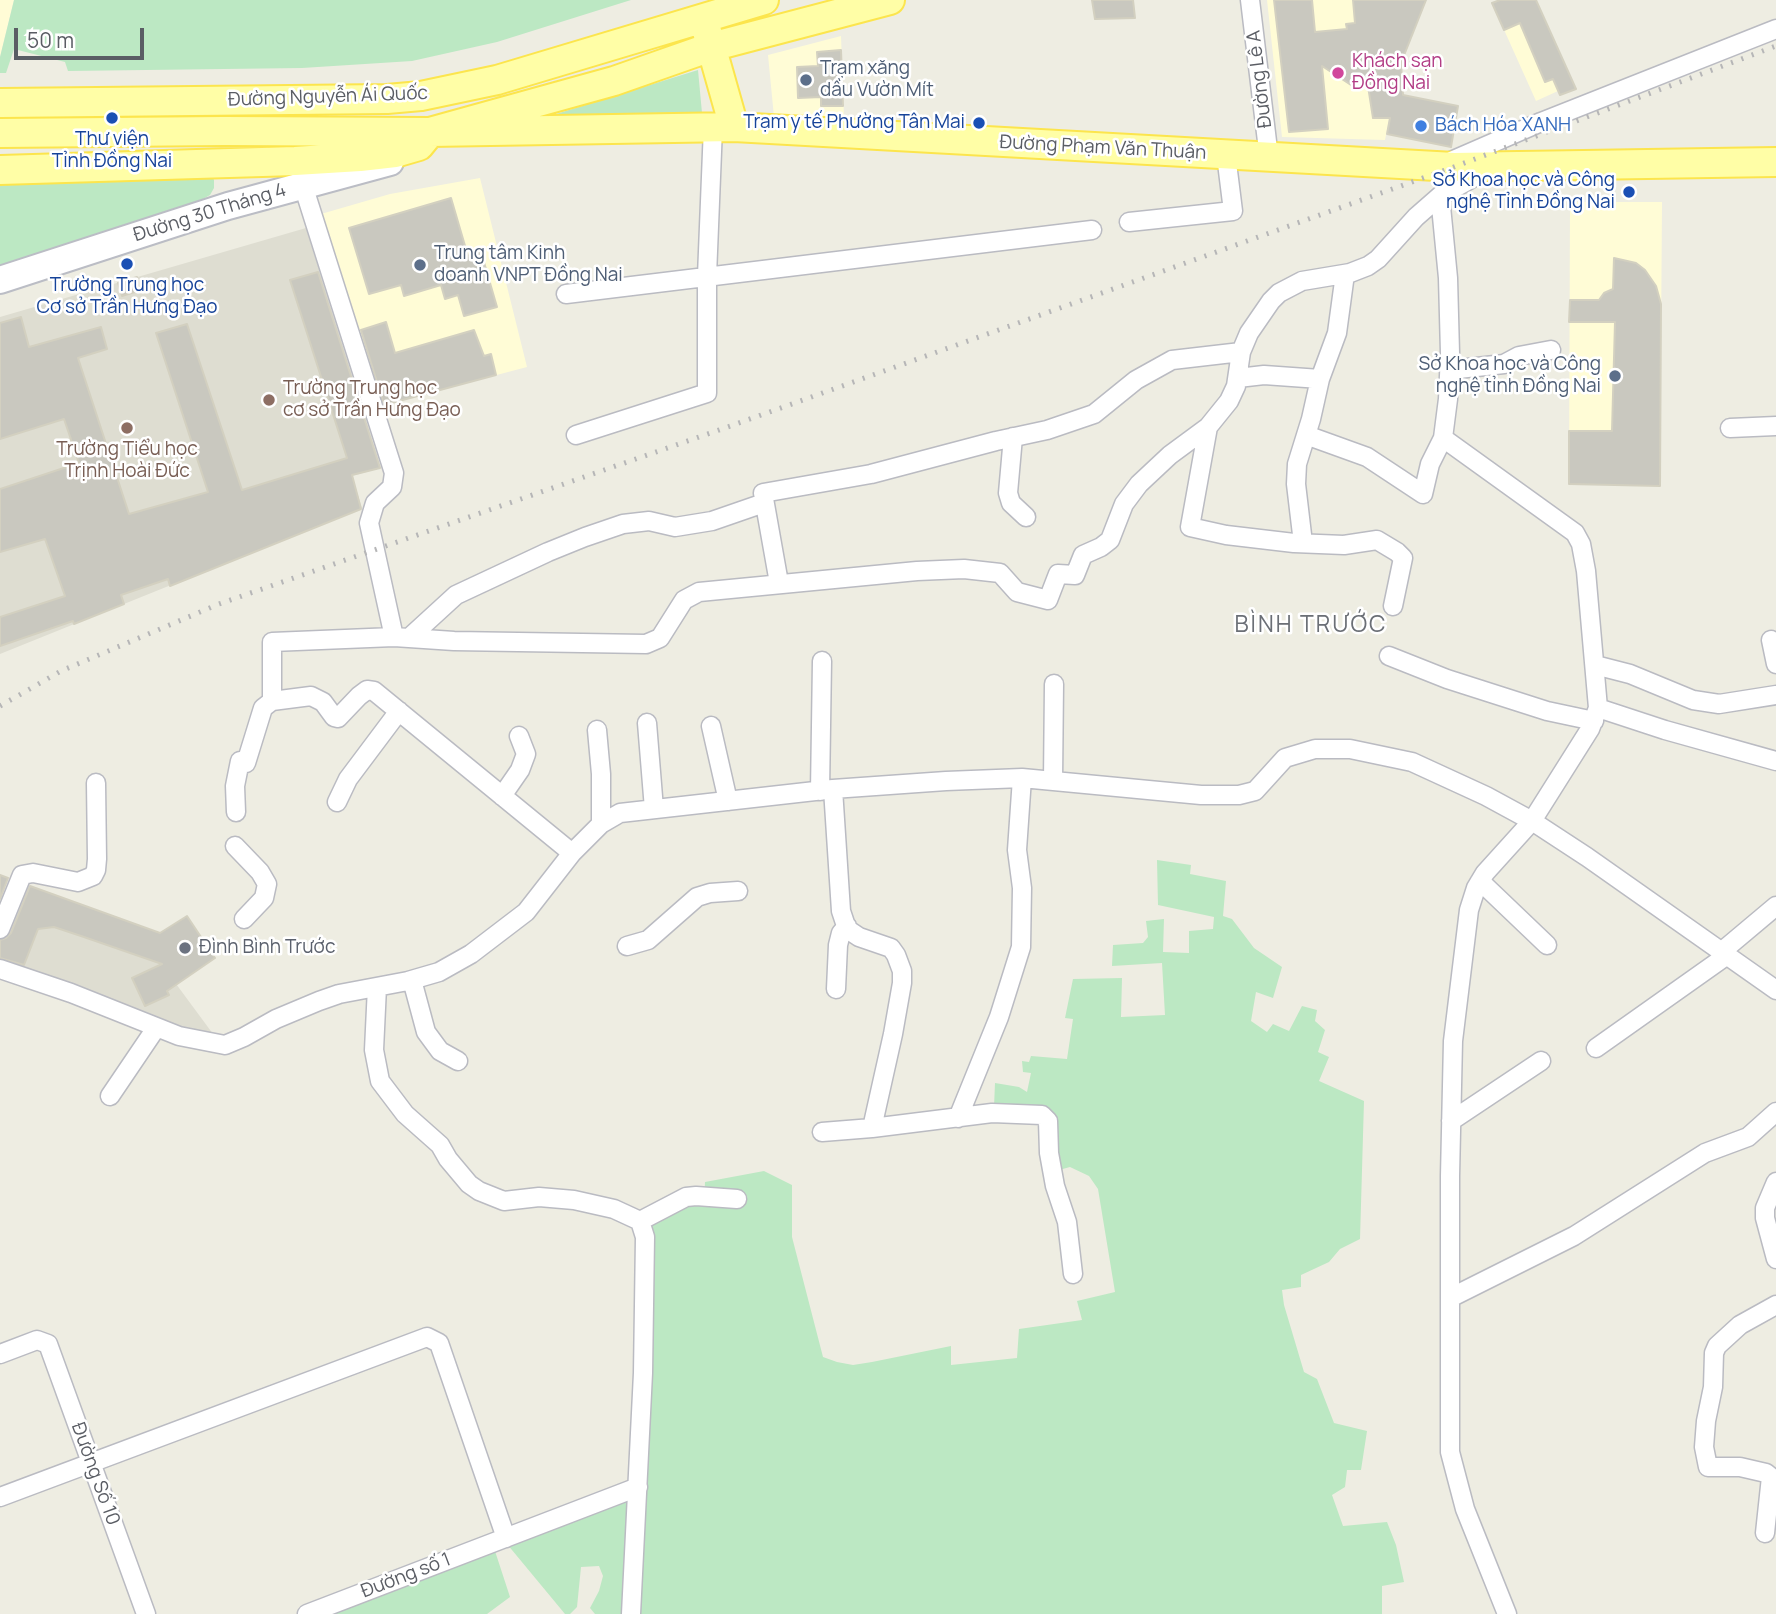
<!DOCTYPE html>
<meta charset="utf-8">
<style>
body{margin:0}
#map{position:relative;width:1776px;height:1614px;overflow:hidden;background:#eeede2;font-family:Manrope,sans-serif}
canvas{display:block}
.scale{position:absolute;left:14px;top:28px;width:130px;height:32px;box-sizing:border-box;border:4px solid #5a5d64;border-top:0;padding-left:9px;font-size:21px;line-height:24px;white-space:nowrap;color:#5a5d64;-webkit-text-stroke:5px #fff;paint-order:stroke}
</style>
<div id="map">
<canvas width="1776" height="1614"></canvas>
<div class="scale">50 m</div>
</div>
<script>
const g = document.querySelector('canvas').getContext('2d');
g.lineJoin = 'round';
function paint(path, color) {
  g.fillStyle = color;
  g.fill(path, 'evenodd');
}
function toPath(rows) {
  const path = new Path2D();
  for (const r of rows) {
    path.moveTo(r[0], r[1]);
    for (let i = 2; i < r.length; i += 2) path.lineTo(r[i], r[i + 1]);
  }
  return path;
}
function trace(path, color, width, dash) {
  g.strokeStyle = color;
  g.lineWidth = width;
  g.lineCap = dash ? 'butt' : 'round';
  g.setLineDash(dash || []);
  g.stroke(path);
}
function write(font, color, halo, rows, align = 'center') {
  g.font = font + ' Manrope,sans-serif';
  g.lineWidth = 5;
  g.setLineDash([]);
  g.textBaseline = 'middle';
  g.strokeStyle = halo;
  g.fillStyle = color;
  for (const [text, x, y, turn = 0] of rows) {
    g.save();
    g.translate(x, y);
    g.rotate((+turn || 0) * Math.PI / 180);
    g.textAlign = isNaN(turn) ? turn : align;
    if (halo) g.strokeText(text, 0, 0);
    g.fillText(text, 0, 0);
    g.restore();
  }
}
paint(toPath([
 [0,0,14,0,0,57],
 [1267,0,1426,0,1401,63,1403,83,1396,83,1385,140,1282,137],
 [1500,0,1536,0,1576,89,1560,95,1558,91,1536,101,1492,3],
 [841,36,844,117,774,117,768,55],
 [480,178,527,367,383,405,321,214,390,194],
 [1570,202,1662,202,1660,486,1569,484]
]), '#fffcd6');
paint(toPath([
 [306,228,381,468,352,476,362,508,0,654,0,317],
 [25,884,156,932,151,950,216,1038,190,1032,0,962,0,947]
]), '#deddd1');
paint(toPath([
 [14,0,631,0,497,42,412,61,302,68,68,71,65,62,14,49,6,73,0,73,0,57],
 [698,70,702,113,553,115],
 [212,177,214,180,214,188,210,195,203,199,0,265,0,180],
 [1157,860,1191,865,1190,874,1226,881,1223,916,1232,919,1254,948,1282,967,1273,998,1256,992,1251,1021,1267,1032,1273,1024,1289,1031,1302,1006,1317,1010,1315,1021,1325,1030,1318,1052,1329,1057,1319,1081,1364,1101,1360,1239,1340,1249,1329,1262,1301,1275,1301,1287,1282,1290,1284,1305,1304,1372,1317,1379,1334,1423,1367,1431,1361,1470,1347,1470,1345,1487,1332,1495,1343,1526,1387,1522,1396,1545,1404,1582,1382,1586,1382,1614,595,1614,590,1608,599,1591,603,1576,599,1566,581,1567,577,1607,570,1614,565,1614,507,1544,539,1535,644,1491,648,1223,675,1208,704,1202,705,1182,764,1171,792,1185,792,1237,823,1357,837,1362,853,1365,872,1362,951,1346,951,1365,1017,1358,1019,1329,1082,1320,1077,1301,1115,1292,1098,1189,1089,1176,1070,1167,1059,1170,1053,1118,994,1107,995,1083,1019,1087,1027,1092,1031,1073,1023,1072,1022,1061,1029,1062,1031,1056,1067,1059,1073,1019,1065,1018,1073,979,1122,978,1121,1017,1165,1015,1162,963,1112,966,1113,945,1143,943,1148,937,1146,921,1164,919,1163,952,1189,953,1189,931,1213,929,1214,917,1158,905],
 [494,1548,510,1597,487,1614,325,1614]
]), '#bce8c3');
const building = toPath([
 [1092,0,1133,0,1135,18,1095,19,1092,0],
 [1274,0,1312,0,1315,32,1347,29,1346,24,1355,23,1353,0,1426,0,1401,63,1403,95,1458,106,1451,147,1387,134,1390,118,1373,118,1368,86,1365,87,1364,77,1351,85,1322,66,1328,129,1289,132,1274,0],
 [1500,0,1536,0,1576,89,1560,95,1553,79,1545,82,1520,23,1504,30,1492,3,1500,0],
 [841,50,843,106,821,106,821,97,798,98,797,67,818,66,817,52,841,50],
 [451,198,468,256,481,252,497,307,464,316,458,295,445,299,441,285,404,296,401,285,369,294,349,228,451,198],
 [1614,258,1636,263,1645,270,1656,286,1661,304,1660,486,1569,484,1569,431,1612,431,1615,322,1569,322,1570,300,1599,300,1604,293,1613,289,1614,258],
 [318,272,380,468,352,475,361,509,170,586,168,579,121,595,124,604,74,624,73,621,0,646,0,617,65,596,45,539,0,552,0,489,79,463,64,419,0,439,0,323,21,317,29,347,101,327,107,349,78,358,129,514,208,492,156,333,187,324,242,490,347,458,290,280,318,272],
 [137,277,141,290,122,296,118,283,137,277],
 [386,322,395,353,474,330,484,356,491,354,496,375,384,405,361,330,386,322],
 [0,875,8,878,0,899,0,875],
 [30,886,160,933,187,916,215,958,167,991,169,995,145,1006,132,978,162,964,81,936,54,927,38,929,24,965,0,958,0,940,6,938,11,933,30,886]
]);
paint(building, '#c9c8bf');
trace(building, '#d3d0c0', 2);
const street = toPath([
 [1250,0,1269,158],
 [1449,162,1541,122,1776,29],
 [303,185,394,473,392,487,375,503,369,523,394,637],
 [1129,222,1233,211,1226,155],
 [566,294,1092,230],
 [1449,370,1504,364,1519,356,1551,350],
 [1238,378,1264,375,1320,379,1311,419,1297,464,1296,484,1303,543],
 [1320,379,1337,333,1345,274],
 [1208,427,1190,527,1226,535,1294,543,1344,545,1377,540,1397,552,1403,558,1393,606],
 [1730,428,1776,426],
 [576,435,707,393,707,276,713,127],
 [1306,435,1367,457,1423,494,1430,464,1443,438,1448,399,1450,353,1448,278,1440,196],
 [1013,437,1008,493,1011,503,1026,517],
 [1443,438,1575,533,1581,544,1586,571,1598,708,1590,729,1532,821,1485,873,1476,888,1469,910,1453,1041,1450,1176,1450,1452,1465,1509,1507,1614],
 [779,583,763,493,871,474,996,441,1047,430,1094,414,1136,380,1172,360,1241,352],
 [409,638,456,595,548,552,585,537,623,524,649,521,675,527,712,521,764,503],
 [1771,640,1776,664],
 [1389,656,1447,679,1547,711,1594,721],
 [1595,665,1630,674,1693,700,1719,704,1776,695],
 [1598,708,1665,730,1776,761],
 [647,723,654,809],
 [711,726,728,801],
 [597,730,601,774,601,824],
 [246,763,263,708,272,701],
 [1053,781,1054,684],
 [833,789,841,911,847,929,859,937,891,948,896,955,902,971,902,983,893,1034,872,1128],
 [820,791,822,661],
 [502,796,520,770,526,754,519,736],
 [337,802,348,779,399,711],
 [236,812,235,786,240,761],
 [235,846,260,872,267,884,264,898,244,919],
 [572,853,374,691,367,690,359,696,338,718,334,717,323,702,311,696,272,701,272,642,394,637,454,641,646,644,660,638,684,600,699,592,917,571,964,569,1000,573,1017,592,1048,600,1058,574,1075,575,1083,555,1101,547,1110,540,1124,504,1139,484,1170,455,1208,427,1229,401,1236,386,1241,352,1249,333,1271,301,1279,293,1302,281,1350,273,1368,266,1378,259,1416,217,1440,196,1487,170],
 [1480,881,1547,945],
 [0,929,22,875,33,873,78,882,93,876,96,870,97,859,96,783],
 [627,946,648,940,697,897,710,893,738,891],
 [1720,953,1776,906],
 [0,969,71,993,179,1036,225,1045,244,1037,276,1019,319,1001,339,994,408,981,439,972,471,954,526,912,572,853,601,824,620,813,833,789,946,781,1022,778,1201,795,1239,795,1255,791,1285,758,1315,749,1350,749,1412,762,1486,796,1532,821,1587,857,1776,990],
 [412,980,426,1032,440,1051,458,1061],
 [377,987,374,1050,380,1081,405,1114,440,1145,448,1159,469,1184,479,1191,504,1201,539,1197,574,1200,614,1209,640,1221,645,1237,643,1373,631,1614],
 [836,989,838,945,841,933,847,926],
 [1596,1048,1726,956],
 [110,1096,156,1028],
 [958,1118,999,1017,1021,947,1022,888,1017,850,1022,778],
 [1451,1121,1541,1061],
 [822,1132,872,1128,992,1113,1042,1115,1048,1121,1049,1153,1055,1186,1067,1222,1073,1274],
 [1776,1182,1765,1208,1765,1218,1776,1259],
 [640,1221,686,1197,696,1196,737,1199],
 [1450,1298,1574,1236,1705,1153,1748,1137,1776,1112],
 [0,1354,37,1340,48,1344,146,1614],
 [0,1497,427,1337,439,1343,506,1538],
 [1765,1533,1771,1477,1766,1473,1740,1467,1708,1467,1704,1447,1706,1421,1713,1387,1714,1353,1717,1346,1740,1325,1776,1305],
 [307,1614,638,1487]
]);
const secondary = toPath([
 [0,280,228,206,390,162]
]);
const primary = toPath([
 [706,28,734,127],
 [0,103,387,99,421,96,497,80,764,0],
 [430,132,734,127,1454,167,1776,162],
 [0,133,224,131,430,132,614,81,711,47,890,0],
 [0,170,295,161,360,157,395,153,419,146,428,135]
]);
trace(street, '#babbc2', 21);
trace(secondary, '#bbbdc5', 30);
trace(primary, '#fce54d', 32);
trace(street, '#fff', 18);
trace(secondary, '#fff', 26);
trace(primary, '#fffea6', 28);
trace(toPath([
 [0,706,61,671,219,604,722,429,1451,168,1776,46]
]), '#b6b6b7', 5, [2, 9]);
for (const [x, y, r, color] of [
 [1338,73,7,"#d1479c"],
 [806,80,7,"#5c6f8a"],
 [112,118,7,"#1a4fb4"],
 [979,123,7,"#1a4fb4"],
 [1421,126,7,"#3f7fe0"],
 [1629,192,7,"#1a4fb4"],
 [127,264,7,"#1a4fb4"],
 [420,265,7,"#5c6f8a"],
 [1615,376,7,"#5c6f8a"],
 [269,400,7,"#8d6e63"],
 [127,428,7,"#8d6e63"],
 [185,948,7,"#6b7280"]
]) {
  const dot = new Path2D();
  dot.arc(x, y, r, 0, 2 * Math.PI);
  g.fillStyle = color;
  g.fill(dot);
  trace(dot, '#fff', 2.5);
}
write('19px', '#b23c85', '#fff', [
 ["Khách sạn",1352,62],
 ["Đồng Nai",1352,84]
], 'left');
write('19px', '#4e5e75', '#fff', [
 ["Trạm xăng",820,69],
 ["dầu Vườn Mít",820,91],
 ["Trung tâm Kinh",434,254],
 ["doanh VNPT Đồng Nai",434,276],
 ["Sở Khoa học và Công",1601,365,"right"],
 ["nghệ tỉnh Đồng Nai",1601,387,"right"]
], 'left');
write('19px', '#5a5d64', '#fff', [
 ["Đường Lê A",1260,79,-97],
 ["Đường Nguyễn Ái Quốc",328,97,-2],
 ["Đường Phạm Văn Thuận",1103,148,3],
 ["Đường 30 Tháng 4",210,213,-17],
 ["Đường Số 10",95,1474,70],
 ["Đường số 1",406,1576,-21]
]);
write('19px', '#164399', '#fff', [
 ["Trạm y tế Phường Tân Mai",965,123],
 ["Thư viện",112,140,"center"],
 ["Tỉnh Đồng Nai",112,162,"center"],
 ["Sở Khoa học và Công",1615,181],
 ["nghệ Tỉnh Đồng Nai",1615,203],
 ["Trường Trung học",127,286,"center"],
 ["Cơ sở Trần Hưng Đạo",127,308,"center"]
], 'right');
write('19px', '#366cbe', '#fff', [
 ["Bách Hóa XANH",1435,126]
], 'left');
write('19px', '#785e54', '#fff', [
 ["Trường Trung học",283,389],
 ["cơ sở Trần Hưng Đạo",283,411],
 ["Trường Tiểu học",127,450,"center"],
 ["Trịnh Hoài Đức",127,472,"center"]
], 'left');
write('19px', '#5b616d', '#fff', [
 ["Đình Bình Trước",199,948]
], 'left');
g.letterSpacing = '2px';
write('23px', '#6b6f76', '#fff', [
 ["BÌNH TRƯỚC",1311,626]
]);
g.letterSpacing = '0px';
</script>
